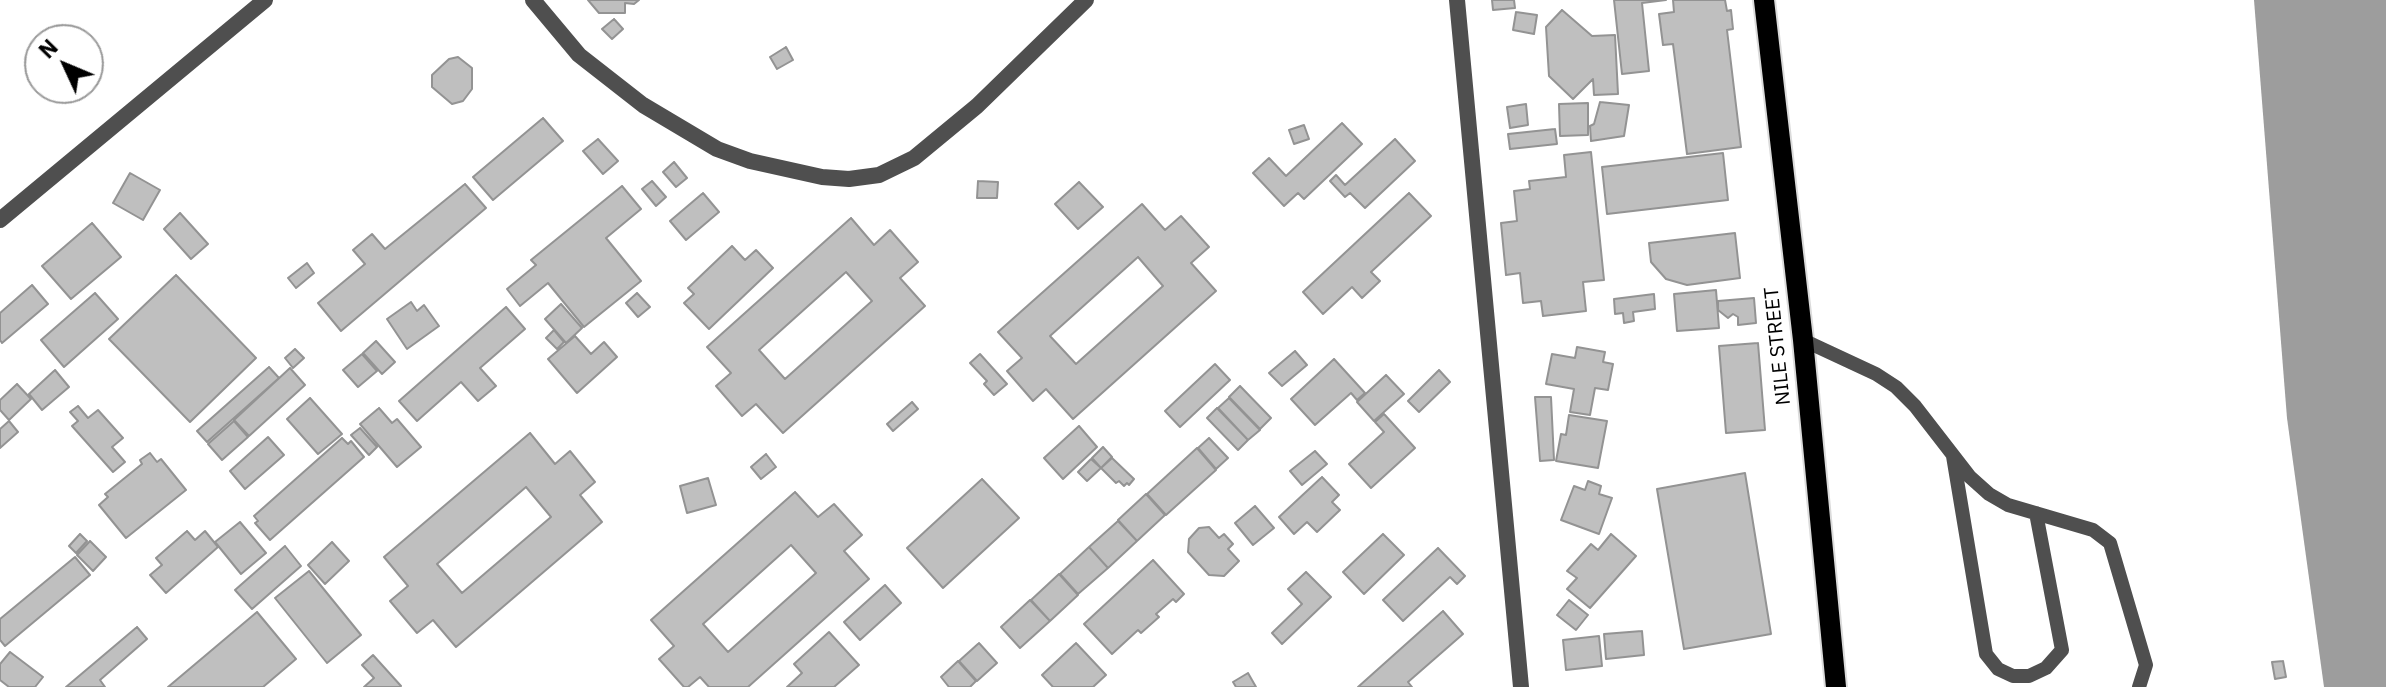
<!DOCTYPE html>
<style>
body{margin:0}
#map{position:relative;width:2386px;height:687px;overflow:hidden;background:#fff;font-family:"IBM Plex Sans",sans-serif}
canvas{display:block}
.north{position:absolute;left:24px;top:24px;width:80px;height:80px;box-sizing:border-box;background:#fff;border:2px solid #999;border-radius:50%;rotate:314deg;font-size:22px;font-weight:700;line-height:32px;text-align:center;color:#000}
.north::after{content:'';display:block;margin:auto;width:28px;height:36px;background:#000;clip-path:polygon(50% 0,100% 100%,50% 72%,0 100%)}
</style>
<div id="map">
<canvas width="2386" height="687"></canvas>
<div class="north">N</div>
</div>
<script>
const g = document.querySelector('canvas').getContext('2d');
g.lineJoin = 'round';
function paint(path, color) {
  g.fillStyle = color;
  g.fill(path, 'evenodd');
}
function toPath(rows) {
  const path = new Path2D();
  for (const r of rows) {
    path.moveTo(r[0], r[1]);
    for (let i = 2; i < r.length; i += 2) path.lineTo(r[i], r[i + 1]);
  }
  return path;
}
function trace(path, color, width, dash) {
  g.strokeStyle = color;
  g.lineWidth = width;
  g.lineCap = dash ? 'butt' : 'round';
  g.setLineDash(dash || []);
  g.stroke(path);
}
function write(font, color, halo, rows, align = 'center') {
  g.font = font + ' "IBM Plex Sans",sans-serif';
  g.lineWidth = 7;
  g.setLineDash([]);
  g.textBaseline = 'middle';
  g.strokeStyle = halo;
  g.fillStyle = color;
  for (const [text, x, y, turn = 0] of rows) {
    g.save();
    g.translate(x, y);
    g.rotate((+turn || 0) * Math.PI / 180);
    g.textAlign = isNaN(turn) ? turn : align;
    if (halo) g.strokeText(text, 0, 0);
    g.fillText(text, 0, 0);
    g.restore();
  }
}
paint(toPath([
 [2254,0,2386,0,2386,687,2324,687,2287,418]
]), '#9d9d9d');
const building = toPath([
 [588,0,639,0,634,4,625,3,625,13,599,13,588,0],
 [1492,0,1514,0,1515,8,1493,10,1492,0],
 [1614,0,1666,0,1642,3,1649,71,1622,74,1614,0],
 [1673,0,1725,0,1727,11,1731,10,1733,29,1727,30,1741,147,1687,154,1673,44,1663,45,1659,14,1674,12,1673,0],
 [1562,10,1592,36,1615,35,1618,94,1594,95,1593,79,1573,99,1549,76,1546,27,1562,10],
 [1516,12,1537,15,1534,34,1513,30,1516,12],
 [614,19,623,29,612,39,602,29,614,19],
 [786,47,793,60,777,69,770,57,786,47],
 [458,57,472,68,472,89,463,101,452,104,432,87,432,75,449,59,458,57],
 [1600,102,1629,105,1624,136,1591,141,1590,126,1594,124,1600,102],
 [1588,103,1588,135,1560,136,1559,104,1588,103],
 [1526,104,1528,125,1510,128,1507,107,1526,104],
 [543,118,563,141,493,200,473,177,543,118],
 [1342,123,1362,144,1304,199,1298,193,1284,206,1253,173,1269,158,1286,176,1342,123],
 [1304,125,1309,139,1294,144,1289,130,1304,125],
 [1555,129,1557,144,1510,149,1508,134,1555,129],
 [598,139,618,161,603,174,583,151,598,139],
 [1395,139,1415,161,1365,208,1350,193,1345,197,1330,181,1336,175,1345,185,1395,139],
 [1591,152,1604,280,1583,282,1586,311,1543,316,1541,301,1523,303,1520,273,1506,275,1501,223,1517,221,1514,191,1530,189,1529,181,1566,177,1564,155,1591,152],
 [1723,153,1728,200,1607,214,1602,167,1723,153],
 [674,162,687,178,676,187,663,172,674,162],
 [130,173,160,190,143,220,113,203,130,173],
 [652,181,666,197,656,206,642,189,652,181],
 [978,181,998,182,997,198,977,198,978,181],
 [1079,182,1103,207,1078,229,1055,204,1079,182],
 [465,184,486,208,341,331,318,303,365,264,353,250,372,234,385,249,465,184],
 [622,186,641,209,606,238,641,281,584,327,548,283,520,306,507,289,536,265,531,260,622,186],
 [703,193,719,212,686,240,670,221,703,193],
 [1409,193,1431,216,1371,272,1380,281,1362,298,1352,287,1323,314,1303,292,1409,193],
 [1142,204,1165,230,1181,216,1209,247,1191,263,1216,291,1073,419,1046,389,1033,401,1007,371,1022,358,998,332,1142,204],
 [1138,257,1163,286,1076,364,1050,336,1138,257],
 [180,213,208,244,191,259,164,229,180,213],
 [851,218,874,245,890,230,918,262,900,278,925,306,783,433,756,404,742,416,716,386,731,373,707,347,851,218],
 [846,272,872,301,785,379,759,350,846,272],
 [92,223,121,257,71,299,42,266,92,223],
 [1735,233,1740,278,1687,285,1666,279,1651,262,1649,243,1735,233],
 [732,246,745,260,756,250,773,268,709,329,684,303,694,294,688,288,732,246],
 [307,263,314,273,296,288,288,278,307,263],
 [176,275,256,358,190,422,109,339,176,275],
 [32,285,48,304,2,343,0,340,0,313,32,285],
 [1716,290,1719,328,1677,331,1674,294,1716,290],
 [95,293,118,319,64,367,41,340,95,293],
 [637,293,650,307,638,317,626,303,637,293],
 [1654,294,1655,309,1633,312,1634,321,1624,323,1623,313,1615,314,1614,299,1654,294],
 [1754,298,1756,323,1738,325,1738,317,1733,314,1728,318,1718,310,1718,301,1754,298],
 [411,302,417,311,424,305,439,326,407,349,387,319,411,302],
 [561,304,582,328,566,343,545,319,561,304],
 [506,307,525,329,480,368,496,386,478,401,461,382,417,421,399,401,506,307],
 [554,330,564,342,557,349,546,338,554,330],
 [575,336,591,354,604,342,617,357,577,393,548,359,575,336],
 [376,341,395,362,382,374,363,353,376,341],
 [1758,343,1765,430,1726,433,1719,346,1758,343],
 [1577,347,1605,352,1603,362,1613,364,1608,390,1595,388,1590,415,1570,412,1574,389,1546,384,1552,354,1575,358,1577,347],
 [295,349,304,358,293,368,285,358,295,349],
 [1295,351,1307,365,1282,386,1269,373,1295,351],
 [362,354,377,371,358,387,343,370,362,354],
 [980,354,1007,384,994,395,984,384,987,381,970,363,980,354],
 [1334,359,1365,393,1357,400,1351,393,1315,425,1291,399,1334,359],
 [1215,364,1230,380,1180,427,1165,411,1215,364],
 [269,367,279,378,207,442,197,431,269,367],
 [290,368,305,385,249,436,234,420,290,368],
 [55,370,69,387,42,410,29,394,55,370],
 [1439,370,1450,382,1419,412,1408,401,1439,370],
 [1386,375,1404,394,1374,421,1357,402,1386,375],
 [17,384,31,399,9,420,0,410,0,400,17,384],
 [1240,386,1271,418,1260,429,1229,397,1240,386],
 [1535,397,1551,397,1554,460,1540,461,1535,397],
 [310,398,342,434,318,454,287,419,310,398],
 [1229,398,1260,430,1248,440,1218,408,1229,398],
 [912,402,918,409,893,431,887,424,912,402],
 [78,406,88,418,98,410,123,438,112,447,125,462,113,472,72,426,78,421,70,412,78,406],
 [379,408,392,423,397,419,421,447,397,467,360,424,379,408],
 [1217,408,1248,440,1238,450,1207,418,1217,408],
 [1384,414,1415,448,1371,488,1349,464,1384,432,1375,422,1384,414],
 [1569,415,1607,421,1598,468,1556,461,1561,434,1566,435,1569,415],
 [9,421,18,432,0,448,0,429,9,421],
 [234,421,248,437,222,460,208,444,234,421],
 [1079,426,1097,447,1063,479,1044,458,1079,426],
 [360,428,377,447,369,455,351,435,360,428],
 [530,433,555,464,570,451,595,482,580,495,602,522,456,647,433,620,417,633,390,601,408,586,384,557,530,433],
 [526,487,551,517,462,593,437,564,526,487],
 [268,437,284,455,245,489,230,471,268,437],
 [342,438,348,444,351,441,364,457,270,540,255,523,258,521,254,516,342,438],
 [1209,438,1228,458,1216,469,1198,448,1209,438],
 [1103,447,1112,457,1101,468,1092,458,1103,447],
 [1197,448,1216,470,1166,515,1147,494,1197,448],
 [1315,451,1327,464,1302,485,1290,471,1315,451],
 [150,453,157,462,161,459,186,490,126,538,99,505,108,497,105,494,142,464,140,460,150,453],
 [766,454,776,467,761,479,751,467,766,454],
 [1112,458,1134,479,1129,485,1127,483,1124,486,1119,481,1116,483,1101,468,1112,458],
 [1091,459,1101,468,1087,481,1078,472,1091,459],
 [1745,473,1771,634,1684,649,1657,489,1745,473],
 [1322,477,1339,495,1332,502,1340,510,1317,532,1307,522,1294,534,1279,517,1322,477],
 [708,478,716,505,687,513,680,486,708,478],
 [982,479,1019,518,943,588,907,548,982,479],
 [1588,481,1601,486,1599,494,1612,498,1599,534,1561,520,1574,486,1585,490,1588,481],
 [795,492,818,517,834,504,862,535,844,551,869,579,748,687,709,687,700,677,688,687,684,687,659,659,674,646,651,620,795,492],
 [791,545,816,573,728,652,703,624,791,545],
 [1146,494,1165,515,1137,541,1118,520,1146,494],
 [1255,506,1274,528,1253,545,1235,523,1255,506],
 [1118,521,1137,541,1108,568,1089,547,1118,521],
 [240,522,266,553,241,574,215,542,240,522],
 [1209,527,1219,538,1224,534,1233,544,1228,549,1239,561,1224,576,1209,575,1188,552,1189,539,1199,528,1209,527],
 [187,531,195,540,205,531,218,547,166,593,150,575,162,565,156,558,187,531],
 [80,534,87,541,76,553,69,546,80,534],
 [1383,534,1404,555,1364,594,1343,572,1383,534],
 [1611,534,1636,556,1590,608,1567,589,1577,578,1567,571,1591,544,1598,550,1611,534],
 [90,541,106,557,93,571,77,555,90,541],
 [332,542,349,561,325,584,308,565,332,542],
 [285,546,301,566,252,609,235,590,285,546],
 [1089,547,1108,568,1078,594,1060,574,1089,547],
 [1438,548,1465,576,1457,584,1450,577,1403,621,1383,600,1438,548],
 [75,557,90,575,5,646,0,640,0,619,75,557],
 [1153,560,1184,594,1176,602,1173,599,1156,614,1159,617,1141,633,1138,630,1112,654,1084,624,1153,560],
 [309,571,361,635,327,663,275,598,309,571],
 [1306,572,1331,597,1282,644,1272,633,1302,604,1288,589,1306,572],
 [1059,574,1078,595,1050,621,1031,600,1059,574],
 [885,585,901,603,860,640,844,622,885,585],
 [1030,600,1050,621,1020,648,1001,627,1030,600],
 [1569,600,1588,615,1576,630,1557,615,1569,600],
 [1443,611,1463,634,1408,682,1412,687,1358,687,1443,611],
 [257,612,296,659,263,687,168,687,257,612],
 [137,627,147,639,100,680,105,687,66,687,137,627],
 [1642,631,1644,655,1606,659,1604,634,1642,631],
 [829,632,859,665,834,687,787,687,802,673,794,664,829,632],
 [1599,636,1602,666,1566,670,1563,640,1599,636],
 [979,643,997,663,977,681,959,661,979,643],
 [1076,643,1106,675,1093,687,1053,687,1042,675,1076,643],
 [10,652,43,677,35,687,9,687,0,680,0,664,10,652],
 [373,655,401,686,400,687,364,687,374,678,362,665,373,655],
 [958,661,976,681,970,687,949,687,941,677,958,661],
 [2283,661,2286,677,2275,679,2272,662,2283,661],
 [1248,673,1256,687,1236,687,1233,682,1248,673]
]);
paint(building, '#bfbfbf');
trace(building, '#939393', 2);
const primary = toPath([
 [1764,0,1803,340,1836,687]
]);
trace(primary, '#dbdbdb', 24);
trace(toPath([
 [1803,340,1876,374,1896,387,1915,406,1970,477,1989,494,2008,505,2093,530,2110,543,2146,665,2139,687],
 [1953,456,1986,654,1998,669,2013,676,2029,676,2046,668,2062,650,2036,513]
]), '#4f4f4f', 14);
trace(toPath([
 [533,0,579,55,643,105,717,149,750,161,822,177,849,179,879,175,914,158,977,106,1086,0],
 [1457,0,1521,687],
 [0,220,265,0]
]), '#4f4f4f', 16);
trace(primary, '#000', 20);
write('20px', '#000', '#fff', [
 ["NILE STREET",1778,346,-96]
]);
</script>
